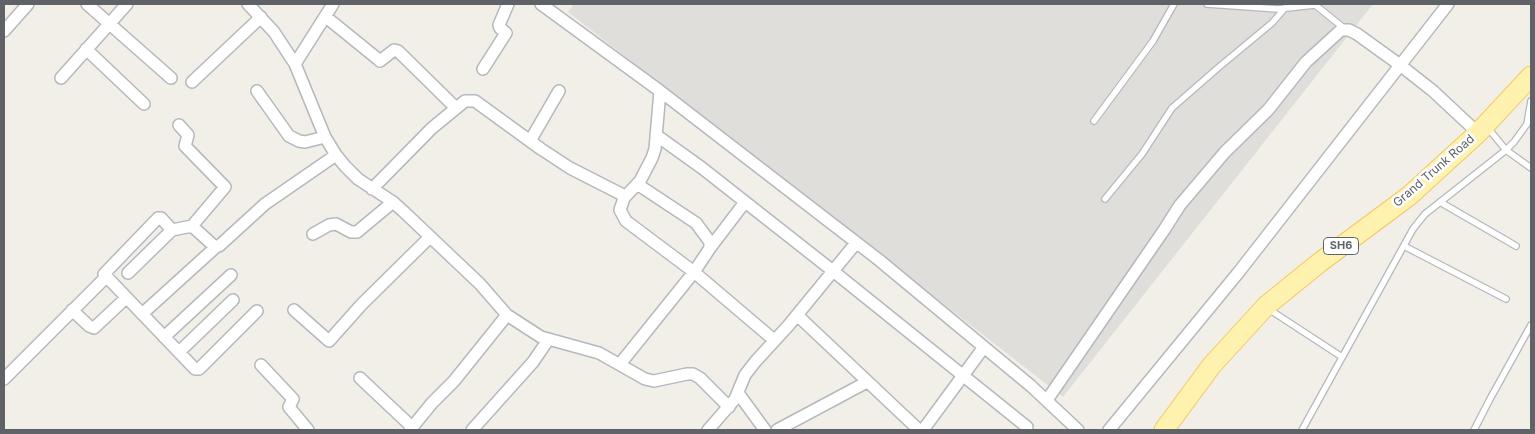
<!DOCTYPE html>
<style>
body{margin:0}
#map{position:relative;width:1535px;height:434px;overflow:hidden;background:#f1efe8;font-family:Inter,sans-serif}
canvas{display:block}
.frame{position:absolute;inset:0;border:5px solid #5f6368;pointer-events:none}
</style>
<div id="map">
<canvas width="1535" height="434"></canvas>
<div class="frame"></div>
</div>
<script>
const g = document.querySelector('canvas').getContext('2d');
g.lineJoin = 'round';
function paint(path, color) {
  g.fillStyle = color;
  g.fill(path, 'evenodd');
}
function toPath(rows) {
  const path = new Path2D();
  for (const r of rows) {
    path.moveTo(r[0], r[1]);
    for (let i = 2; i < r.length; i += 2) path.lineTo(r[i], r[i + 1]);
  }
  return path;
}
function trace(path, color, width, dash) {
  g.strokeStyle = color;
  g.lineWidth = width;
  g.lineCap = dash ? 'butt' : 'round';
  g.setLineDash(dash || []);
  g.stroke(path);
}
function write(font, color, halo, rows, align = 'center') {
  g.font = font + ' Inter,sans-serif';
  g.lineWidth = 5;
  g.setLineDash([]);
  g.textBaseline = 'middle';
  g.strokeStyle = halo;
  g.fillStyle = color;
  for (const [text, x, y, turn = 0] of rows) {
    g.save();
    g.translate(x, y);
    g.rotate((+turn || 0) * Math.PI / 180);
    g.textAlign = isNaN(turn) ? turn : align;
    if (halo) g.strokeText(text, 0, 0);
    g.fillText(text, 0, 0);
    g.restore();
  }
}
paint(toPath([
 [574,4,1373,4,1063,397,568,12]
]), '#e0deda');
const lane = toPath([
 [1207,4,1278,9,1315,5],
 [1314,4,1345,29],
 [1094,121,1153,41,1174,4],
 [1487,127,1506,150,1531,168],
 [1105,199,1142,154,1172,108,1219,67,1272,23,1285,8],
 [1440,202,1516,246],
 [1404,246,1506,299],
 [1267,308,1342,357],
 [1302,430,1413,229,1425,214,1506,150,1514,142,1527,124,1531,101],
 [1474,430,1490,399,1531,325]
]);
const street = toPath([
 [87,4,171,78],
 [248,4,274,32,295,64,325,137,336,155,345,166,358,179,393,202,403,211,480,284,507,315,541,337,599,353,645,379,654,381,687,374,693,374,700,378,729,407],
 [541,4,660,91,879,260,1031,386,1078,430],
 [326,17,379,60,380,61,394,50,398,51,456,108],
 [4,31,28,4],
 [86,49,144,104],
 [295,64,333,4],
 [483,69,506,33,500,28,499,25,508,4],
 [61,78,127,4],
 [192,82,261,17],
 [257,91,289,136,299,141,305,142,325,137],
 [179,125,188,135,185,146,225,187,192,226],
 [656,135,702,168,833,271,1027,427],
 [530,141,559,91],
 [372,189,432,128,465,101,475,101,541,149,570,168,621,194,624,198,620,210,626,221,694,272,774,340],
 [624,198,640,181,652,158,655,149,660,91],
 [172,230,161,218,158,218,104,274,195,369,199,369,257,311],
 [313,234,329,225,336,224,351,232,357,232,393,202],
 [710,248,745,202],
 [128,273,172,230,192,226,214,246,219,246,265,204,336,155],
 [72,310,89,326,94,328,126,298],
 [294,310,329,341,362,304,430,237],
 [142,314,217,246],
 [797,315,919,430],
 [164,337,231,275],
 [179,352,233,300],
 [620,364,694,272,710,248,710,242,696,223,637,184],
 [261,365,293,399,289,407,308,430],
 [360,378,412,427],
 [4,379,106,277],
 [738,393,765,430],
 [1047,400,1164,230,1180,205,1225,152,1268,110,1306,62,1341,30,1349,30,1357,34,1400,65,1433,91,1478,133],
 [410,430,432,403,454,381,507,315],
 [472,430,533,362,548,340],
 [708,430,735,399,745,375,755,362,788,326,856,243],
 [777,430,867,382],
 [923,430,984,347],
 [1109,430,1238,273,1448,4]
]);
const primary = toPath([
 [1164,430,1212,365,1266,306,1319,263,1409,196,1478,133,1531,76]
]);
trace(lane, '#b5b8bc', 8);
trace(street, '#b5b8bc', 14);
trace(primary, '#f2c960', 21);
trace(lane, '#fff', 5.5);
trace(street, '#fff', 11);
trace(primary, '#fff2af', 19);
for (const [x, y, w] of [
 [1341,246,35]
]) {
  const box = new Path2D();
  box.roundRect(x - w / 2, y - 8.5, w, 17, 4);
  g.fillStyle = '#fff';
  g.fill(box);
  trace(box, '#5f6368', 1);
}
write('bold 11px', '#5f6368', null, [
 ["SH6",1341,246]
]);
write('12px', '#5f6368', '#fff', [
 ["Grand Trunk Road",1434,171,-41]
]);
</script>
